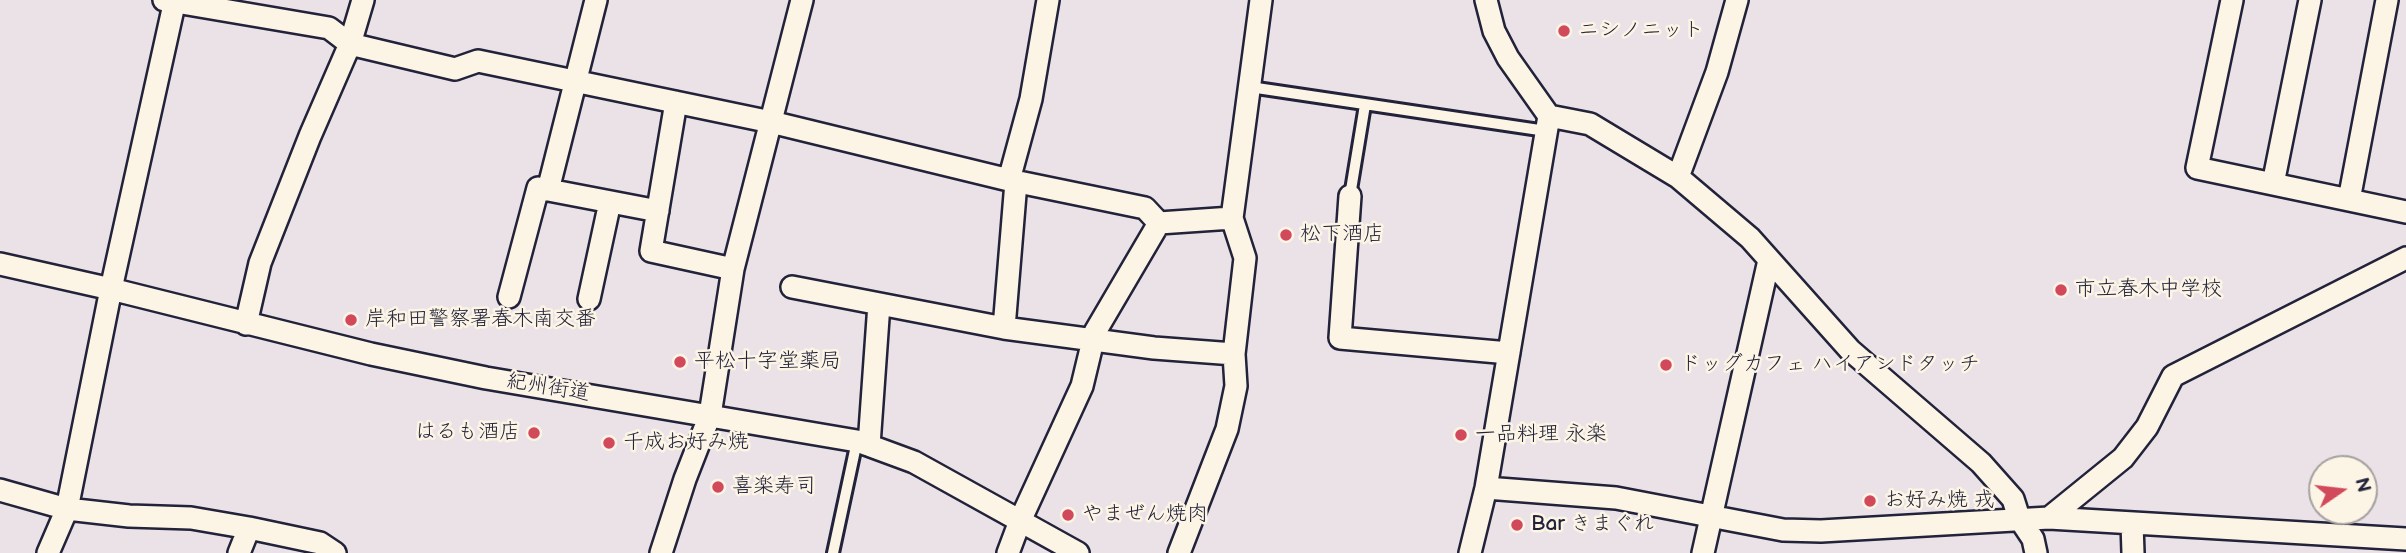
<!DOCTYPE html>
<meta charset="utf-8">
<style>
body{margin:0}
#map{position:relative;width:2406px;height:553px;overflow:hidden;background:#eae2e6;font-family:"Balsamiq Sans",sans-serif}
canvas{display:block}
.north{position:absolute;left:2308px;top:455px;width:70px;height:70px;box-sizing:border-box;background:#fcf5e5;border:2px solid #a5a1a1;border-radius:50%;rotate:76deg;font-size:19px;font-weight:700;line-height:28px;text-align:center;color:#22223b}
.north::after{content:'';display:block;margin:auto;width:24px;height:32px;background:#d1495b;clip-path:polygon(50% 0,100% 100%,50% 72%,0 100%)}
</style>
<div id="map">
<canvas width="2406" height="553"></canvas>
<div class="north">N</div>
</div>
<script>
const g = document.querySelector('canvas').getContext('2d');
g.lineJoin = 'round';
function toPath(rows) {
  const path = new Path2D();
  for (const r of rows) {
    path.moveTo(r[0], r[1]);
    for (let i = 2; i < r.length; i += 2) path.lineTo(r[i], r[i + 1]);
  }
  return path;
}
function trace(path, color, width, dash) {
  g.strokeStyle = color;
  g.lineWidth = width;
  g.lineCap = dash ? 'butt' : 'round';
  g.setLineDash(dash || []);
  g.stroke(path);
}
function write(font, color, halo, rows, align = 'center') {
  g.font = font + ' "Balsamiq Sans","Klee One",sans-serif';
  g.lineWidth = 5;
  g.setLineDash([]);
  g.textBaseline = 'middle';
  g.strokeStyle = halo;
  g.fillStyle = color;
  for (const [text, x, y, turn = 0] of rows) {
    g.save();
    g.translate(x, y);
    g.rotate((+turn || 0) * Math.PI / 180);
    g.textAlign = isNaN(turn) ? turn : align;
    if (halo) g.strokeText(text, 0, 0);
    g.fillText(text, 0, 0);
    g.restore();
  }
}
const service = toPath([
 [1250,87,1546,131],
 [1350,196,1365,105],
 [833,553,857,441]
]);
const minor = toPath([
 [164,0,329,28,350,44,455,69,478,61,771,122,1009,180,1145,208,1159,223],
 [1486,0,1494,31,1508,58,1549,116,1590,124,1678,177,1750,238,1850,350,1981,463,2013,499,2019,518,2033,539,2036,553],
 [2232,0,2197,168,2406,212],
 [676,102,651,251,733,269],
 [1678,177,1717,72,1737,0],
 [1009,180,1031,99,1048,0],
 [2273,184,2310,0],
 [548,190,596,0],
 [1350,196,1340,338,1509,353],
 [2349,200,2387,0],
 [1159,223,1232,218],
 [0,264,111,289,371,354,486,378,857,441,914,462,1078,553],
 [792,287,1004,328,1154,348,1234,354],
 [509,297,538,188,658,211],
 [589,299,610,202],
 [246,324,260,263,310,136,350,44,363,0],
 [1004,328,1016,182],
 [869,445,879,304],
 [1486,488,1616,498,1783,530,1821,531,2049,518,2406,539],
 [0,490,67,509,129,516,191,518,249,528,320,543,335,553],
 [2049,518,2123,458,2147,427,2173,376,2406,258],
 [2132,523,2133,553],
 [48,553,67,509,111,289,175,0],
 [239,553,249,528],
 [661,553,685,479,710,415,733,269,802,0],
 [1008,553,1020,521,1082,386,1095,332,1159,223],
 [1179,553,1227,429,1236,386,1234,354,1245,258,1232,218,1261,0],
 [1470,553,1486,488,1549,116],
 [1703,553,1769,260]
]);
trace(service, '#22223b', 16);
trace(minor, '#22223b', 26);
trace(service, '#fcf5e5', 10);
trace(minor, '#fcf5e5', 21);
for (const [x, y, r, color] of [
 [1564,31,7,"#d1495b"],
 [1286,235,7,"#d1495b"],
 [2061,290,7,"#d1495b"],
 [351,320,7,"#d1495b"],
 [680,362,7,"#d1495b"],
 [1666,365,7,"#d1495b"],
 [534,433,7,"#d1495b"],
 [1461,435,7,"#d1495b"],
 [609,443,7,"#d1495b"],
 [718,487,7,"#d1495b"],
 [1870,501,7,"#d1495b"],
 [1068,515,7,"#d1495b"],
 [1517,525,7,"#d1495b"]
]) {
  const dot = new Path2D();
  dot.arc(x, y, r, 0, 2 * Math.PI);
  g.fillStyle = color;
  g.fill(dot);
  trace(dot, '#fcf5e5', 2.5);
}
write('21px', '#22223b', '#fcf5e5', [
 ["ニシノニット",1578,31],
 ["松下酒店",1300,235],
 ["市立春木中学校",2075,290],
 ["岸和田警察署春木南交番",365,320],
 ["平松十字堂薬局",694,362],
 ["ドッグカフェ ハイアンドタッチ",1680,365],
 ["はるも酒店",520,433,"right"],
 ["一品料理 永楽",1475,435],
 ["千成お好み焼",623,443],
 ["喜楽寿司",732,487],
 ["お好み焼 戎",1884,501],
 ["やまぜん焼肉",1082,515],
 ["Bar きまぐれ",1531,525]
], 'left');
write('21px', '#22223b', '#fcf5e5', [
 ["紀州街道",548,388,9]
]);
</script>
